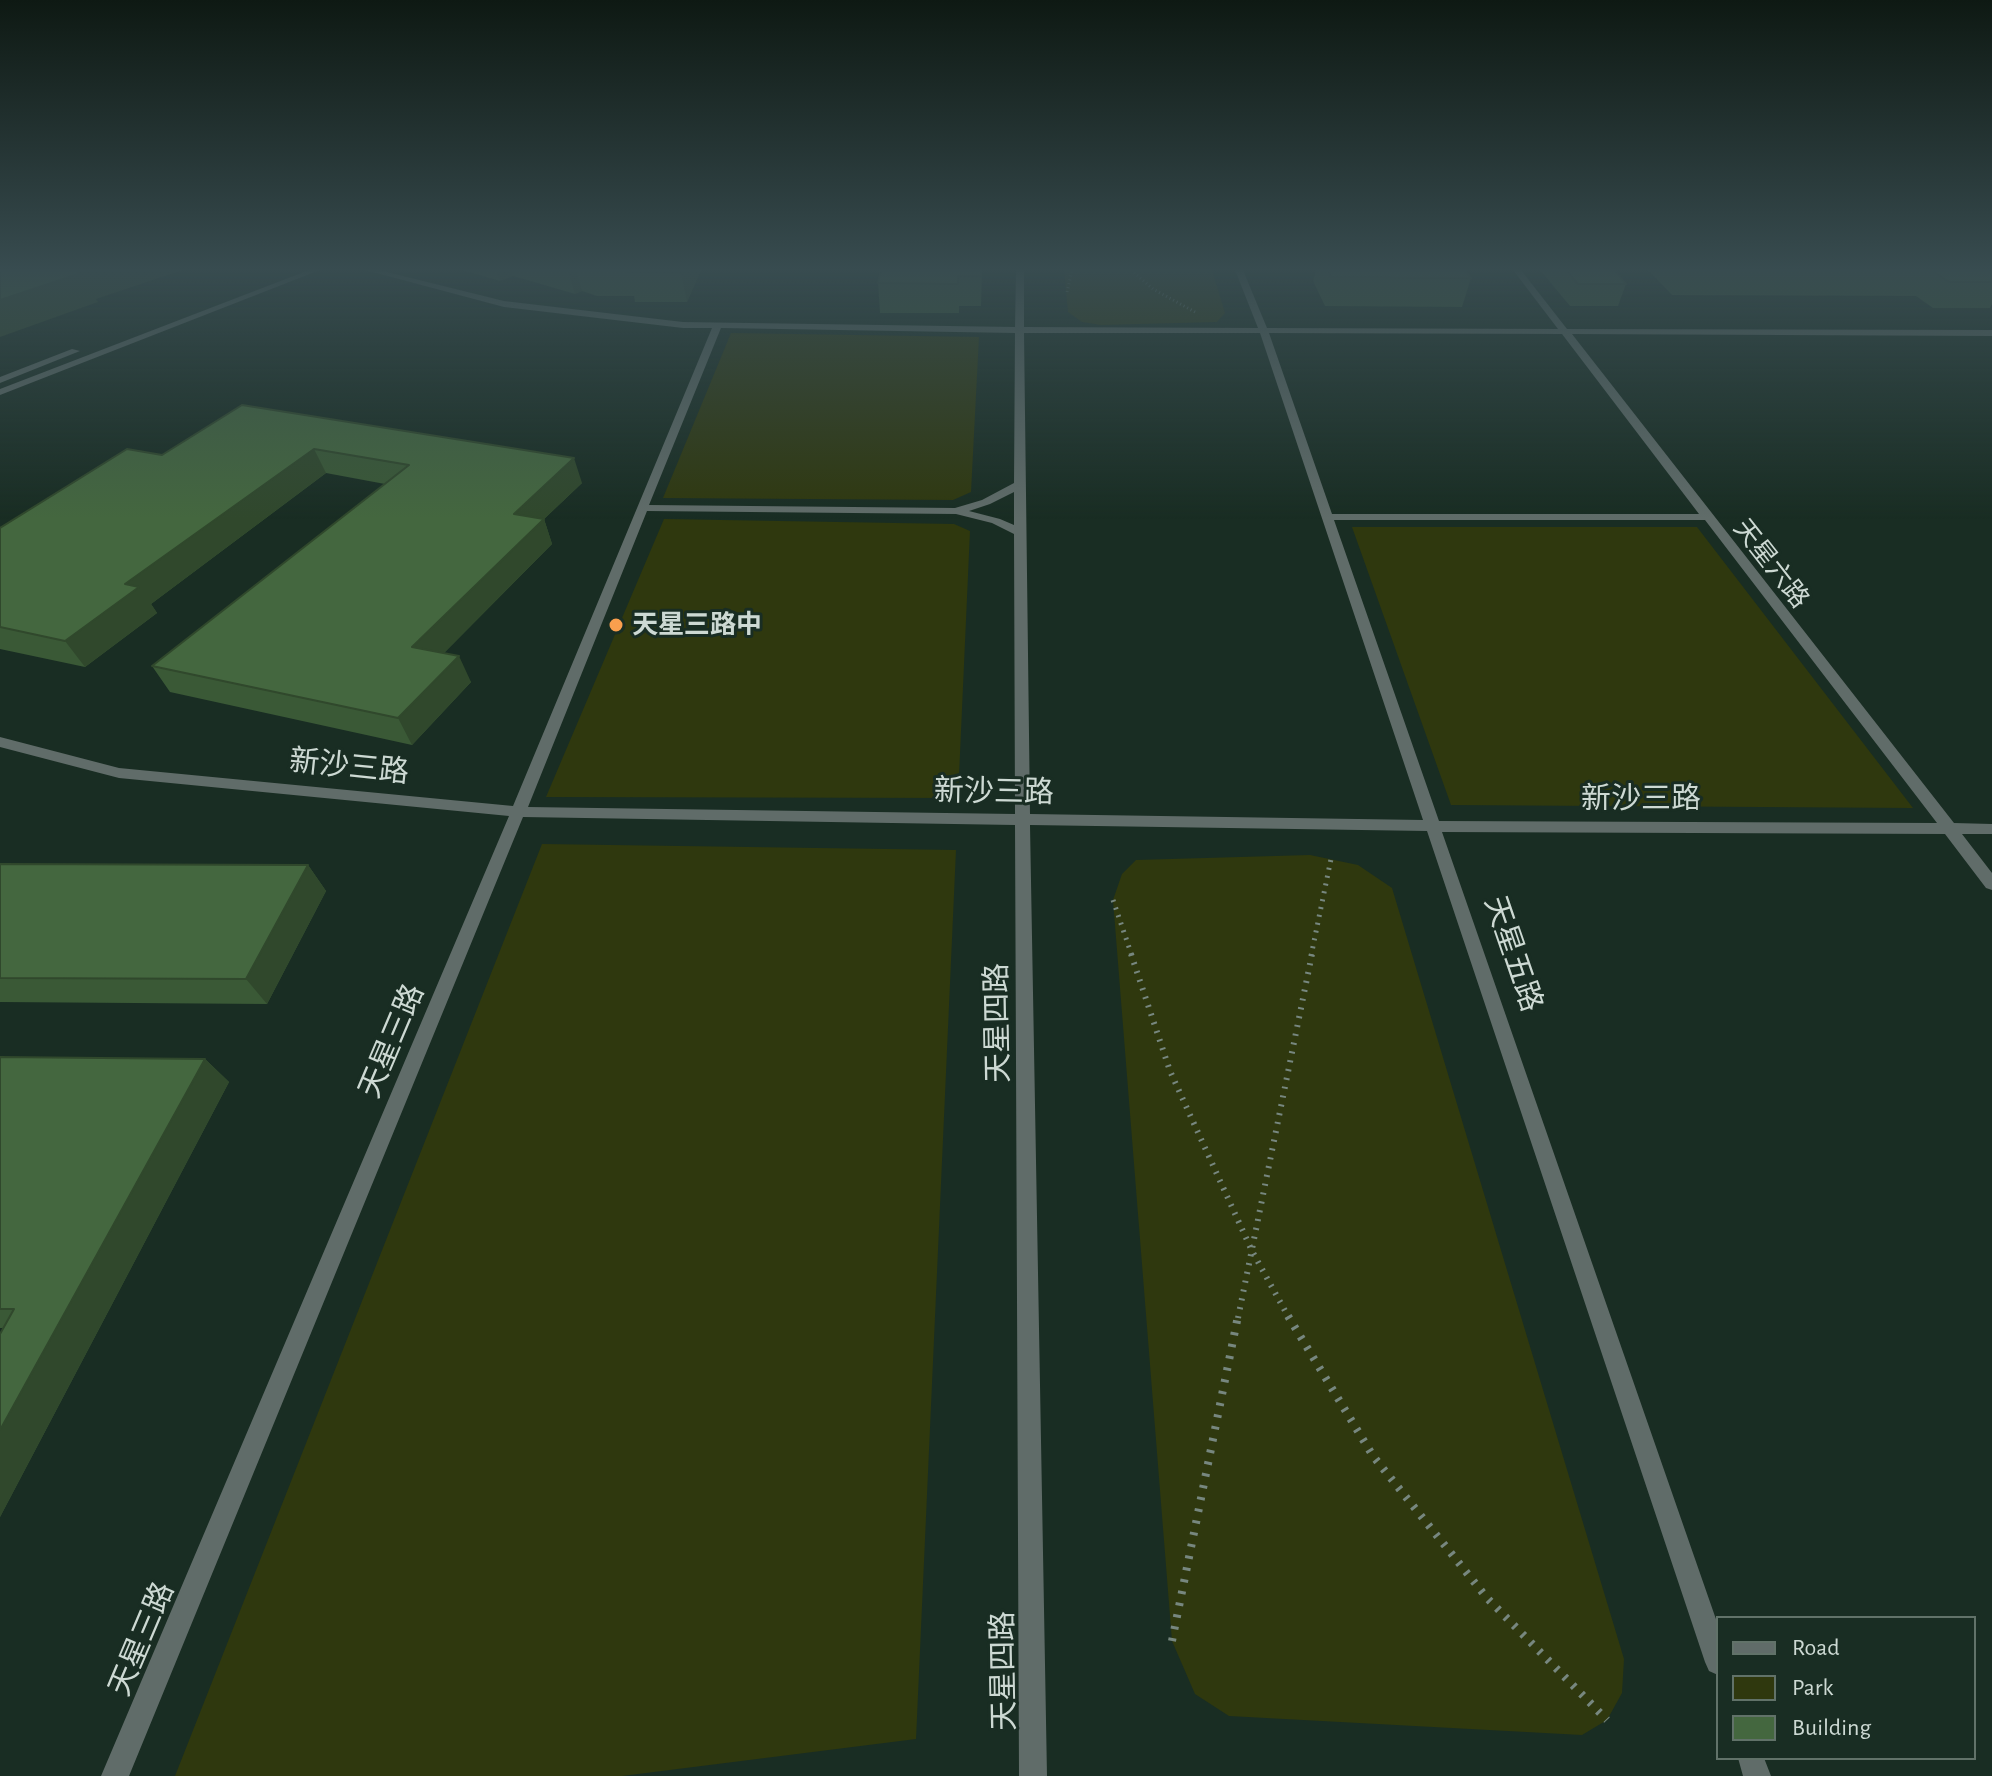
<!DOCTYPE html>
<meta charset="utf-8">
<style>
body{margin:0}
#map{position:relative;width:1992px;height:1776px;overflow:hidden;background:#192d23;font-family:"Alegreya Sans",sans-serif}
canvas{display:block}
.legend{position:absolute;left:1716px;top:1616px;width:260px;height:144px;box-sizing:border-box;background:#192d23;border:2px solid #617269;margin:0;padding:10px 14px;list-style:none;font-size:24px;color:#cdd9d3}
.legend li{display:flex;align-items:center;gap:16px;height:40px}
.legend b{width:40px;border:2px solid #617269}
</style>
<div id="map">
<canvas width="1992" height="1776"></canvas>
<ul class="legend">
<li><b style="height:10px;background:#606c69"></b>Road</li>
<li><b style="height:22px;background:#2f380e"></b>Park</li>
<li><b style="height:22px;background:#44673f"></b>Building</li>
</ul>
</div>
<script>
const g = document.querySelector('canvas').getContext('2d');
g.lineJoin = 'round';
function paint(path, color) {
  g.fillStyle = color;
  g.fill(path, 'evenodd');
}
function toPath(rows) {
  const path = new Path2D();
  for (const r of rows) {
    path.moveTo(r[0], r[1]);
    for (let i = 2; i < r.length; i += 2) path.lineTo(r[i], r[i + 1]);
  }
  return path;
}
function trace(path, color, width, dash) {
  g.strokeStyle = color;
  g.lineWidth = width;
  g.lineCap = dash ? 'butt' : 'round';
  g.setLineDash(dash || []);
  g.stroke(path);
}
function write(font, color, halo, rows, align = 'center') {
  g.font = font + ' "Alegreya Sans","Noto Sans SC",sans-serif';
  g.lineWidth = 6;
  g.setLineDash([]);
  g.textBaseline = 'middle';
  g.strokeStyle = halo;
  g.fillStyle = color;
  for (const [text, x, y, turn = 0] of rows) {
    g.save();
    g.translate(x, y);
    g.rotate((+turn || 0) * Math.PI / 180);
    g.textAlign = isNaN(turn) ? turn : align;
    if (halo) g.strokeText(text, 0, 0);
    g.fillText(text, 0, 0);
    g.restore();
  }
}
paint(toPath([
 [1064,270,1212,270,1225,313,1217,322,1101,325,1082,322,1068,312],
 [731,333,979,337,971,492,953,500,663,498],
 [664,519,954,524,970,531,958,798,546,797],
 [1352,527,1697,527,1913,808,1451,805],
 [542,844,956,850,916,1739,622,1776,175,1776],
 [1310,855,1358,865,1392,888,1624,1659,1622,1693,1607,1720,1582,1735,1229,1716,1195,1694,1172,1641,1113,900,1122,874,1136,860]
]), '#2f380e');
trace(toPath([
 [1131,270,1153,289,1195,312],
 [1067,292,1072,270]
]), '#77877f', 3, [1, 3]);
trace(toPath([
 [1113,900,1132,956],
 [1311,956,1331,859]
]), '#77877f', 5, [2, 6]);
trace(toPath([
 [1131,954,1170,1071,1252,1251,1289,1318],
 [1238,1318,1312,954]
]), '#77877f', 6, [2, 7]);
trace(toPath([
 [1288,1316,1373,1456,1487,1598,1607,1720],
 [1172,1641,1238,1316]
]), '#77877f', 8, [3, 9]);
paint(toPath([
 [365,270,379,270,504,301,683,322,1015,327,1016,270,1024,270,1024,327,1258,328,1235,270,1243,270,1267,328,1558,329,1513,270,1521,270,1567,329,1992,330,1992,336,1572,334,1954,823,1992,824,1992,834,1962,834,1992,873,1992,890,1986,888,1945,834,1442,832,1718,1625,1718,1675,1709,1671,1705,1662,1427,831,1030,825,1047,1776,1019,1776,1015,825,523,817,129,1776,101,1776,509,816,119,778,0,747,0,737,119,768,513,806,712,328,683,328,504,307,365,270],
 [721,328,1015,333,1014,483,982,500,955,508,649,505,721,328],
 [1024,333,1260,333,1423,820,1030,814,1024,333],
 [1269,333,1562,334,1699,514,1332,514,1269,333],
 [1014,492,1014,525,1000,519,969,511,990,504,1014,492],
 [647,511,956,514,992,523,1014,534,1015,814,528,807,647,511],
 [1334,520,1705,520,1937,823,1439,821,1334,520],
 [1738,1758,1764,1758,1771,1776,1743,1776,1738,1758]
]), '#606c69');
paint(toPath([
 [309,270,320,270,0,395,0,389,309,270],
 [72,349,80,351,0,383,0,377,72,349]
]), '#606c69');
paint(toPath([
 [462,270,701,270,687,302,635,302,634,296,597,296,582,291,575,294,513,276,500,281],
 [881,270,982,270,981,306,959,306,959,313,880,313,878,283],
 [1316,270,1465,270,1471,278,1462,307,1325,306,1313,281],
 [1540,270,1614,270,1626,284,1618,306,1570,306],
 [1648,270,1987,270,1992,273,1992,304,1990,308,1933,308,1916,296,1672,295],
 [242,405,582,483,544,519,552,544,444,653,471,682,412,745,170,692,152,666,385,484,326,473,151,604,157,613,85,667,0,649,0,528,162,455],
 [0,864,308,865,326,891,267,1004,0,1002],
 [0,1057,205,1059,229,1082,0,1517,0,1334,3,1328,0,1328]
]), '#3a5936');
paint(toPath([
 [80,270,183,270,96,299,98,302,0,337,0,300],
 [496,270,511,270,513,276,500,281],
 [568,270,576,270,582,291,575,294],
 [682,270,701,270,687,302,681,273],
 [981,270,982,277,981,306],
 [314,449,326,473,151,604,157,613,85,667,65,641,125,584],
 [574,458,582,483,544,519,552,544,424,673,412,647,514,514],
 [459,656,471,682,412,745,398,718],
 [308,865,326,891,267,1004,246,979],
 [205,1059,229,1082,0,1517,0,1430]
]), '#30482c');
const building = toPath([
 [0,270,80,270,77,271,81,273,0,300,0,270],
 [630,270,682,270,681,273,628,272,630,270],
 [881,270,981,270,981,276,958,276,958,284,878,283,881,270],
 [1328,270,1465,270,1471,278,1331,277,1328,270],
 [1566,270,1614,270,1626,284,1578,284,1566,270],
 [1858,270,1987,270,1992,273,1992,282,1949,282,1931,270,1858,270],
 [242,405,574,458,514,514,544,519,412,647,459,656,398,718,152,666,409,465,314,449,125,584,139,587,65,641,0,627,0,528,127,449,162,455,242,405],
 [0,864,308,865,246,979,0,978,0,864],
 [0,1057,205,1059,0,1430,0,1334,14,1309,0,1309,0,1057]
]);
paint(building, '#44673f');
trace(building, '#30482c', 2);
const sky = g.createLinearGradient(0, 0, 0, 519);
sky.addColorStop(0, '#0e1913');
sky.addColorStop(0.52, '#384c50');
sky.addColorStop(1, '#384c5000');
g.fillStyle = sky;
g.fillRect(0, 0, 1992, 519);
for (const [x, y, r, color] of [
 [616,625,8,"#fa9f4e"]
]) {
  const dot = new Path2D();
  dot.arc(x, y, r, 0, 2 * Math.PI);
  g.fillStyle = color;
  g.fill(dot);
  trace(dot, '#192d23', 3);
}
write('26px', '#cdd9d3', '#192d23', [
 ["天星六路",1771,564,52]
]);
write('bold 26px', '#cdd9d3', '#192d23', [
 ["天星三路中",632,625]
], 'left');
write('30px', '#cdd9d3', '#192d23', [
 ["新沙三路",349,767,6],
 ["新沙三路",994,792,1],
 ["新沙三路",1641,799],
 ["天星五路",1513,954,71],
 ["天星四路",998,1023,-91],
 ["天星三路",392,1041,-67],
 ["天星三路",142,1639,-67],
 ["天星四路",1004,1671,-91]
]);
</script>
